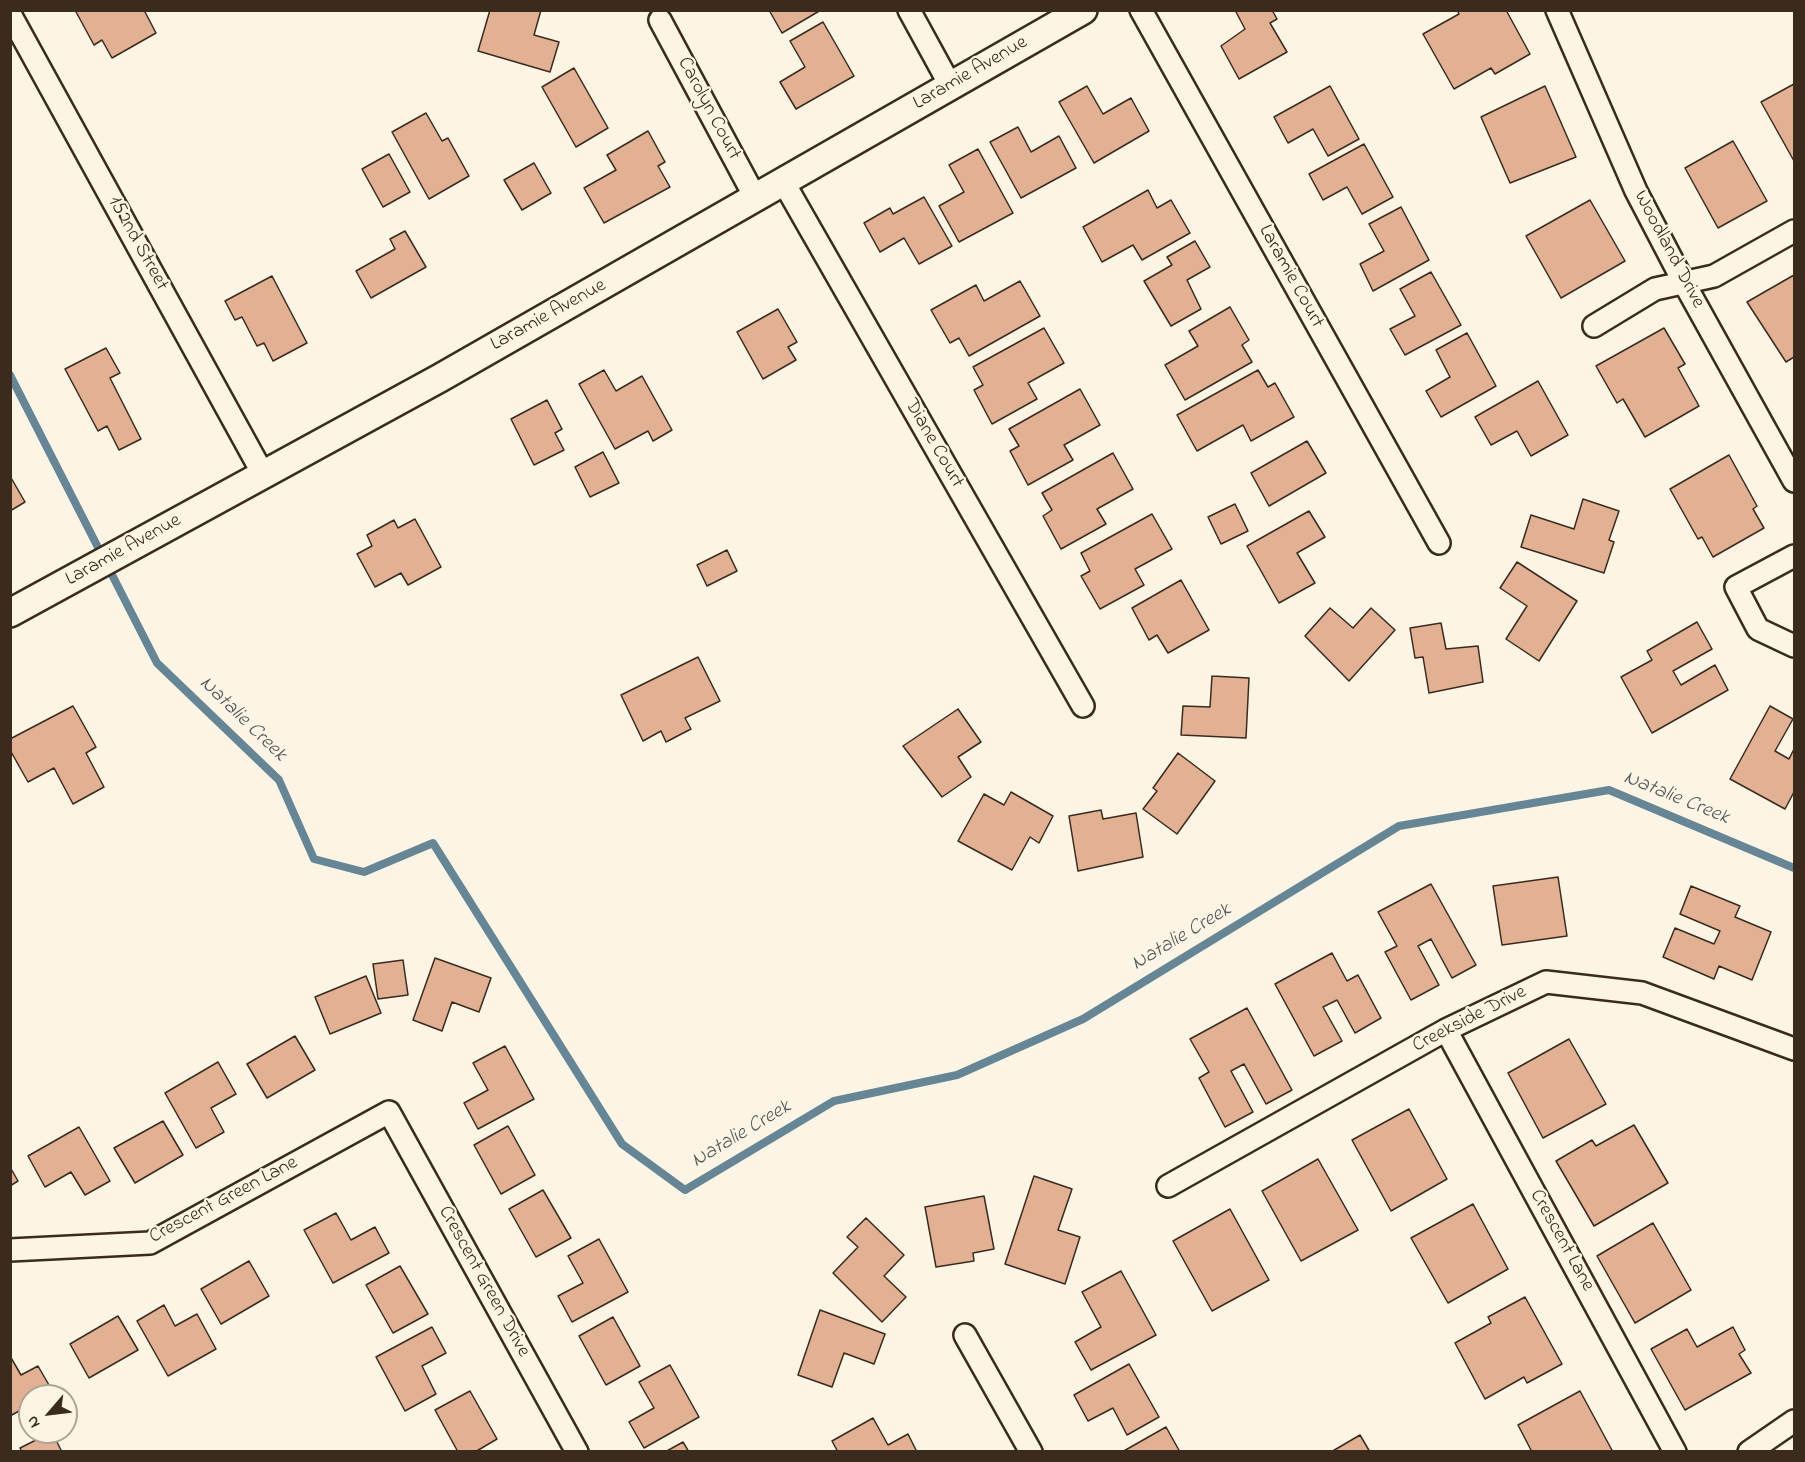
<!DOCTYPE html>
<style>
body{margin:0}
#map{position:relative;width:1805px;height:1462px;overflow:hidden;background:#fcf5e5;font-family:"Indie Flower",sans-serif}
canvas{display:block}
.frame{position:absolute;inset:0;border:12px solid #3b2a1e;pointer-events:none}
.north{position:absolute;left:18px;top:1384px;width:60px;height:60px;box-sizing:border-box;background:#fcf5e5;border:2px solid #afa495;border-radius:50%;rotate:242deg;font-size:16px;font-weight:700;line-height:24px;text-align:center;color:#3b2a1e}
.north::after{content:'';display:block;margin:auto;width:21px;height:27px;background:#3b2a1e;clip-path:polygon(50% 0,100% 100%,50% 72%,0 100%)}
</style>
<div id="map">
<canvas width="1805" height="1462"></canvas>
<div class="frame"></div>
<div class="north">N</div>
</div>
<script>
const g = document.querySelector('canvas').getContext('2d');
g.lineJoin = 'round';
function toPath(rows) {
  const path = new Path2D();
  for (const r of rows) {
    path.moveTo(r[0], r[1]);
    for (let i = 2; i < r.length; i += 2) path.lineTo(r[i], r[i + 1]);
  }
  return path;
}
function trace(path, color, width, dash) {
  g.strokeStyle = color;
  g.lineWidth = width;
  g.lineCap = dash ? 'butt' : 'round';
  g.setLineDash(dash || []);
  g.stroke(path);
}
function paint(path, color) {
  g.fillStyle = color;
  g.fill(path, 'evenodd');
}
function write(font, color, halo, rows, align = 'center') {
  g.font = font + ' "Indie Flower",sans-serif';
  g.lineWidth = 4.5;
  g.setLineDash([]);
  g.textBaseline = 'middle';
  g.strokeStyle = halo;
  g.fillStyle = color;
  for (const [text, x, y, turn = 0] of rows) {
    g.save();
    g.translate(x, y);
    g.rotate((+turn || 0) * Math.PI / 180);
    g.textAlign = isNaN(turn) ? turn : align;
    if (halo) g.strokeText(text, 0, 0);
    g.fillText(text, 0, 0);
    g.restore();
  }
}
trace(toPath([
 [10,375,157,663,279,780,314,859,364,872,433,843,622,1144,685,1190,834,1101,957,1075,1083,1019,1399,826,1609,790,1794,868]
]), '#668595', 8);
const building = toPath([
 [75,10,144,10,156,33,112,58,102,40,94,45,75,10],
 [490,10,541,10,534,35,559,42,550,72,478,51,490,10],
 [769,10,821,10,782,33,769,10],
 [1235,10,1272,10,1277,19,1270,23,1287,52,1239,79,1221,46,1245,29,1235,10],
 [1457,10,1506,10,1530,54,1495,74,1491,68,1454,89,1423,34,1459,14,1457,10],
 [823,22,854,76,796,109,780,82,805,67,790,41,823,22],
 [574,68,608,128,576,147,542,87,574,68],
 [1794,84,1794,161,1761,102,1794,84],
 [1087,86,1103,114,1131,98,1149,131,1094,163,1059,102,1087,86],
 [1330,86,1359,139,1328,156,1313,129,1288,143,1274,117,1330,86],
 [1545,86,1576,157,1510,183,1481,117,1545,86],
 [426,113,442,141,448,138,469,176,429,199,392,132,426,113],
 [1018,127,1031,152,1059,136,1076,168,1021,198,990,142,1018,127],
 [648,131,665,162,658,166,670,187,604,223,584,188,616,170,607,155,648,131],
 [1733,141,1767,201,1718,228,1685,168,1733,141],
 [1364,144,1393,197,1362,214,1347,187,1323,200,1309,174,1364,144],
 [978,149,1013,213,959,242,939,206,964,192,949,165,978,149],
 [389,154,410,192,383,207,362,169,389,154],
 [534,163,551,193,522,210,504,180,534,163],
 [1148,190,1157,208,1171,200,1190,233,1142,260,1133,245,1102,262,1083,227,1148,190],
 [924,197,952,246,919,264,904,238,880,252,864,223,890,208,893,214,924,197],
 [1590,200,1625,261,1561,298,1526,236,1590,200],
 [1401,207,1429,260,1373,291,1360,264,1384,251,1369,224,1401,207],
 [405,231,426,267,371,298,356,271,395,249,390,239,405,231],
 [1195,241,1210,267,1187,280,1201,309,1171,326,1144,281,1172,265,1167,257,1195,241],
 [1431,272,1461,325,1405,355,1390,329,1415,316,1400,289,1431,272],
 [1794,275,1794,357,1786,362,1747,302,1794,275],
 [272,276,307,343,273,361,264,343,257,346,242,317,235,320,225,301,272,276],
 [1020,281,1040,316,969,356,959,338,950,343,931,310,976,285,984,301,1020,281],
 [1230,307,1249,340,1242,345,1252,362,1185,400,1165,365,1198,346,1189,331,1230,307],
 [778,309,797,342,788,347,796,360,763,379,737,332,778,309],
 [1044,328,1064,363,1028,383,1037,399,992,424,974,390,983,385,973,367,1044,328],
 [1664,328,1685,364,1678,368,1699,406,1645,437,1623,399,1617,403,1596,366,1664,328],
 [1467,333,1496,386,1441,417,1426,391,1450,377,1436,350,1467,333],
 [106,348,120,373,110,378,141,439,119,450,107,426,98,431,65,369,106,348],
 [604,370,616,391,642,376,672,430,653,441,648,431,615,449,579,384,604,370],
 [1258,370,1268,387,1275,383,1294,417,1251,441,1243,425,1197,451,1177,415,1258,370],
 [1538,381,1568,435,1531,456,1517,431,1491,445,1475,417,1538,381],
 [1080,389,1100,425,1064,445,1073,460,1028,485,1010,451,1019,446,1009,429,1080,389],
 [547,400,562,429,555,433,564,450,534,465,511,419,547,400],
 [1307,441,1326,473,1269,506,1251,473,1307,441],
 [603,452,619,483,590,497,575,467,603,452],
 [1113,453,1133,489,1097,509,1106,524,1061,549,1043,516,1052,510,1042,493,1113,453],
 [1729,455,1757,506,1753,509,1764,528,1713,557,1702,537,1698,539,1670,489,1729,455],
 [10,476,25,502,10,511,10,476],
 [1583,499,1619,511,1609,540,1614,542,1604,573,1521,547,1531,515,1574,529,1583,499],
 [1235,504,1248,531,1221,544,1208,517,1235,504],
 [1309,511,1325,537,1297,553,1315,583,1279,603,1247,546,1309,511],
 [1152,514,1172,549,1135,569,1144,585,1100,609,1081,576,1090,571,1081,553,1152,514],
 [415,519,441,567,408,585,401,573,375,587,357,554,372,546,367,535,394,520,398,528,415,519],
 [727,550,737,571,707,586,697,565,727,550],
 [1517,562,1577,601,1539,661,1506,639,1527,606,1500,588,1517,562],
 [1181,580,1209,630,1168,653,1157,635,1149,640,1132,608,1181,580],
 [1330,608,1353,628,1371,608,1395,630,1349,681,1305,636,1330,608],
 [1697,622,1712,649,1673,671,1681,685,1715,665,1728,690,1652,733,1621,677,1652,660,1647,651,1697,622],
 [1441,623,1446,649,1478,646,1483,682,1429,693,1423,657,1415,658,1410,628,1441,623],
 [698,657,720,701,685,718,691,729,666,742,661,731,643,741,621,695,698,657],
 [1212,676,1249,678,1246,738,1181,735,1183,706,1210,707,1212,676],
 [73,706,96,747,86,753,104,787,73,804,54,768,28,782,10,750,10,739,73,706],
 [1770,706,1793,719,1775,751,1789,759,1794,749,1794,792,1785,809,1730,779,1770,706],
 [958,709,981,742,958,757,971,777,942,797,903,746,958,709],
 [1178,753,1215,781,1177,834,1143,809,1157,791,1153,788,1178,753],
 [1011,792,1053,816,1039,843,1030,837,1012,870,958,841,984,794,1004,805,1011,792],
 [1101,810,1103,819,1136,813,1143,857,1078,871,1069,816,1101,810],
 [1558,877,1567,936,1502,945,1493,886,1558,877],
 [1431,884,1476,965,1452,978,1431,939,1418,946,1439,985,1411,1000,1385,952,1397,946,1378,912,1431,884],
 [1691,886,1740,906,1735,917,1771,932,1752,980,1719,966,1714,979,1663,957,1675,928,1714,944,1720,931,1680,914,1691,886],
 [1332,953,1347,981,1358,975,1381,1018,1355,1033,1337,1000,1323,1007,1342,1041,1314,1056,1275,984,1332,953],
 [435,958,491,978,479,1012,452,1002,442,1031,413,1020,435,958],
 [403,960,408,995,378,999,373,964,403,960],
 [366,976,381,1013,330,1034,315,997,366,976],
 [1247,1008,1292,1090,1266,1104,1244,1064,1231,1071,1253,1112,1225,1127,1199,1078,1209,1072,1190,1039,1247,1008],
 [295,1036,315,1070,267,1098,247,1064,295,1036],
 [1569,1039,1606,1104,1543,1138,1508,1073,1569,1039],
 [505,1046,534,1099,478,1129,464,1103,488,1090,473,1063,505,1046],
 [218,1062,236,1094,211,1108,224,1132,196,1148,165,1093,218,1062],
 [1409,1109,1447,1179,1391,1211,1352,1140,1409,1109],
 [163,1121,183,1155,135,1183,114,1148,163,1121],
 [1634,1125,1668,1183,1594,1226,1556,1161,1592,1140,1596,1146,1634,1125],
 [508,1126,535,1175,501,1194,474,1145,508,1126],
 [79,1127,110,1181,85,1195,71,1172,45,1187,28,1156,79,1127],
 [1318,1159,1358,1230,1301,1261,1262,1191,1318,1159],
 [10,1167,18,1181,10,1186,10,1167],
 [1034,1176,1072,1189,1058,1230,1080,1237,1065,1284,1005,1264,1034,1176],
 [543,1190,571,1238,536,1257,509,1209,543,1190],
 [984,1196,994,1249,973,1253,974,1261,936,1267,925,1207,984,1196],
 [1473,1204,1508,1269,1448,1303,1411,1238,1473,1204],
 [1230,1209,1269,1280,1212,1311,1173,1241,1230,1209],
 [336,1213,351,1240,375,1227,389,1253,333,1283,304,1230,336,1213],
 [866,1218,904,1255,884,1276,906,1297,882,1322,833,1273,858,1247,847,1237,866,1218],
 [1653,1223,1691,1290,1635,1323,1597,1256,1653,1223],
 [599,1239,628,1292,572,1322,558,1296,583,1283,568,1256,599,1239],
 [249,1261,269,1296,221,1324,201,1289,249,1261],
 [400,1266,428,1314,393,1333,366,1285,400,1266],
 [1121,1271,1156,1335,1091,1370,1075,1342,1101,1327,1082,1292,1121,1271],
 [1525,1297,1562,1364,1527,1383,1524,1377,1485,1399,1455,1343,1491,1323,1488,1317,1525,1297],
 [164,1305,175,1326,197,1314,216,1349,168,1376,137,1321,164,1305],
 [820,1310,885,1334,874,1364,844,1353,832,1387,798,1375,820,1310],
 [118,1316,138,1350,89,1378,70,1344,118,1316],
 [613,1317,640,1366,606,1385,579,1336,613,1317],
 [432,1327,446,1353,422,1366,436,1394,405,1411,376,1357,432,1327],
 [1733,1327,1745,1350,1739,1354,1751,1373,1685,1410,1651,1349,1687,1329,1697,1347,1733,1327],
 [10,1356,21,1375,38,1366,53,1392,46,1396,30,1396,30,1405,10,1416,10,1356],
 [1129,1364,1159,1417,1127,1435,1113,1408,1088,1421,1074,1395,1129,1364],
 [670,1365,699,1417,644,1448,629,1422,654,1408,639,1382,670,1365],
 [470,1391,497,1439,475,1452,458,1452,435,1410,470,1391],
 [1580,1391,1613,1452,1532,1452,1518,1425,1580,1391],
 [873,1418,888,1445,908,1434,917,1452,838,1452,832,1441,873,1418],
 [1166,1427,1180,1452,1122,1452,1166,1427],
 [52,1432,62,1452,22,1452,20,1448,52,1432],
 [1360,1435,1370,1452,1331,1452,1360,1435],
 [683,1442,689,1452,665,1452,683,1442]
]);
paint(building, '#e2b194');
trace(building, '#3b2a1e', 1.5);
const minor = toPath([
 [909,10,950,85],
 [1141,10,1439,543],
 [1557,10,1636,191,1683,281,1794,481],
 [10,14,263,474],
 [660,20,756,199],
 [784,183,1083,706],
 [1594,326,1655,289,1714,276,1794,231],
 [1794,556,1736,587,1758,629,1794,646],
 [1446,1030,1675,1452],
 [1168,1186,1446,1030,1546,982,1642,993,1794,1049],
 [10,1250,150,1243,389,1112,577,1452],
 [965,1335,1031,1452],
 [1749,1452,1794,1421]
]);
const tertiary = toPath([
 [10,613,440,378,1083,10]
]);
trace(minor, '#3b2a1e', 26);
trace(tertiary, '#3b2a1e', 32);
trace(minor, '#fcf5e5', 21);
trace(tertiary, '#fcf5e5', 27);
write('20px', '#3b2a1e', '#fcf5e5', [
 ["Laramie Avenue",971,74,-30],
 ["Carolyn Court",708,109,62],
 ["152nd Street",137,244,61],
 ["Woodland Drive",1668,250,62],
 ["Laramie Court",1290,277,61],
 ["Laramie Avenue",549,316,-29],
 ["Diane Court",933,444,60],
 ["Laramie Avenue",124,551,-29],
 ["Creekside Drive",1470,1020,-27],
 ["Crescent Green Lane",224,1201,-28],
 ["Crescent Lane",1561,1241,61],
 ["Crescent Green Drive",483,1282,61]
]);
write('italic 21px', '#515859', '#fcf5e5', [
 ["Natalie Creek",242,720,44],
 ["Natalie Creek",1676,799,22],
 ["Natalie Creek",1182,938,-31],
 ["Natalie Creek",742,1135,-31]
]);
</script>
